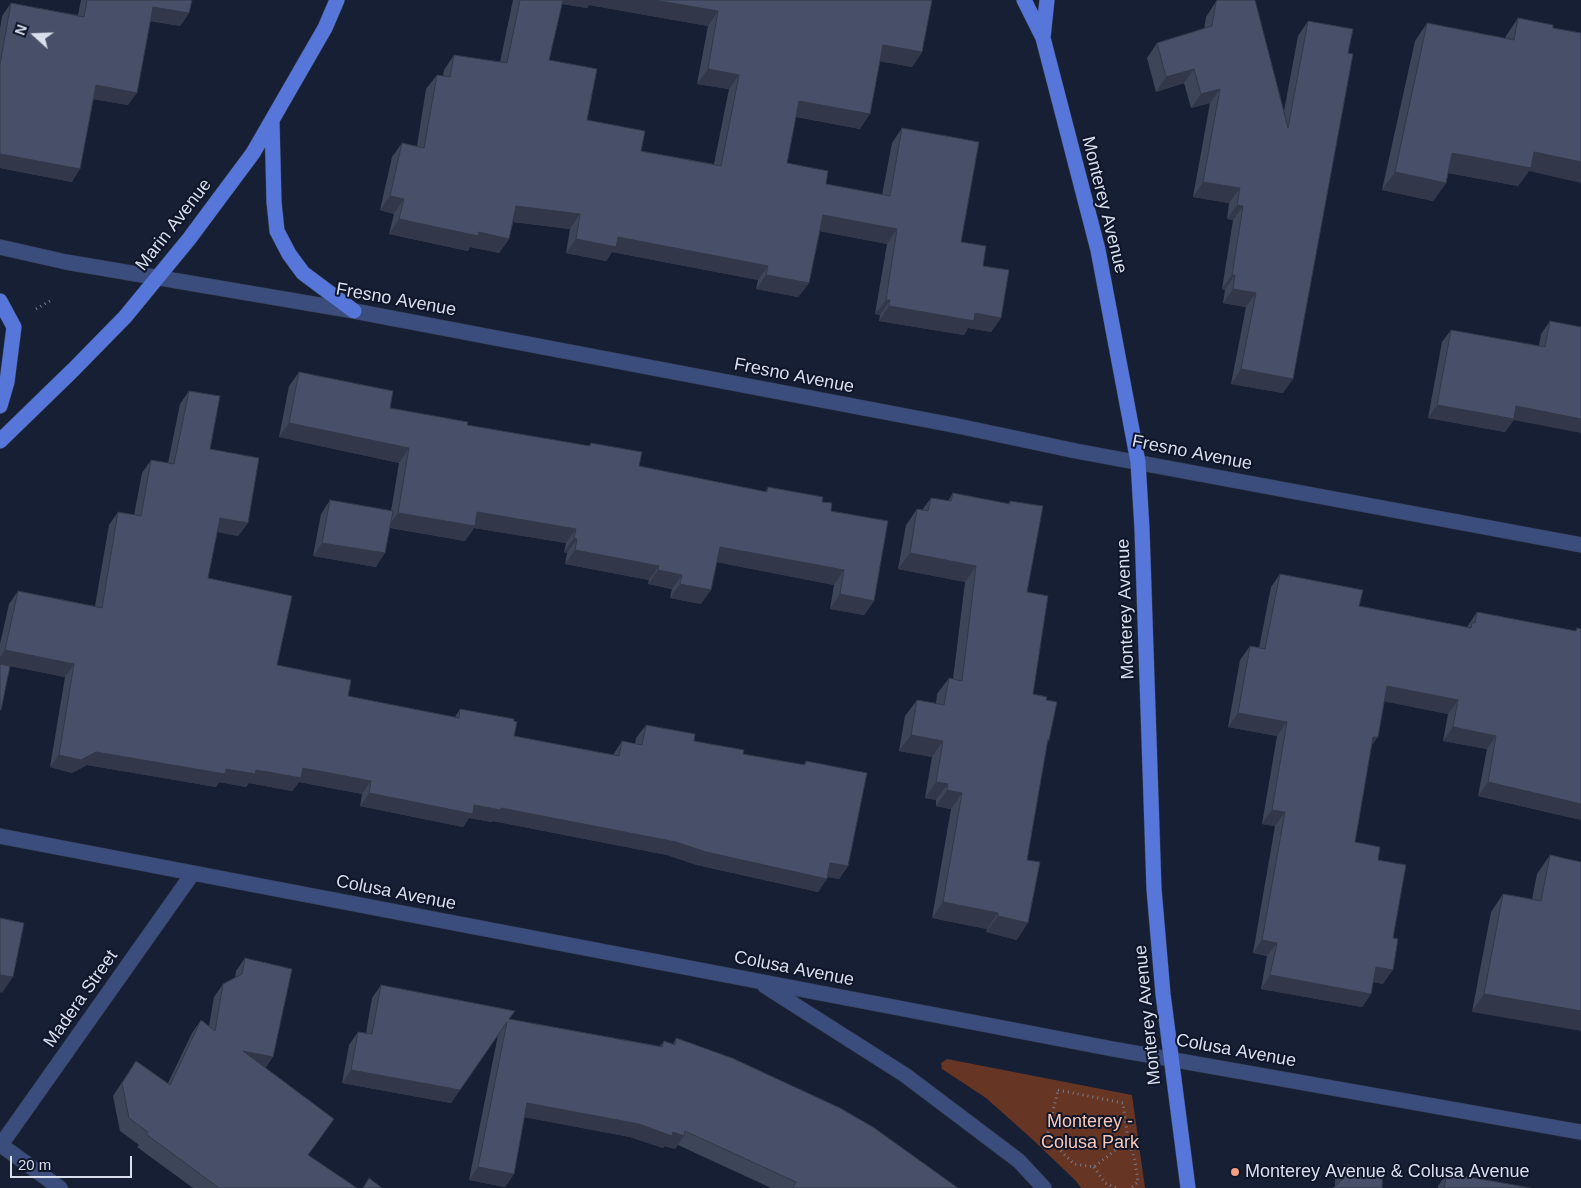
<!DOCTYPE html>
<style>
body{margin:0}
#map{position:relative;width:1581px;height:1188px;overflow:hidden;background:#171f34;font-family:Arial,sans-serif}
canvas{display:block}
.north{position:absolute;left:10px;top:10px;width:50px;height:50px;-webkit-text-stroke:4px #0f162a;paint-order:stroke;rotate:290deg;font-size:14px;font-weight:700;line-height:20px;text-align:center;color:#d9dfed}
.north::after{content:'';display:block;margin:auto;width:18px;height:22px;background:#d9dfed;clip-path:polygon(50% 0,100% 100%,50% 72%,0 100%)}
.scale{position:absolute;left:10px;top:1156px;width:122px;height:22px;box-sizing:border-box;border:2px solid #d9dfed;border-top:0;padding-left:6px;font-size:15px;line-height:18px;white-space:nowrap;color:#d9dfed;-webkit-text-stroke:4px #0f162a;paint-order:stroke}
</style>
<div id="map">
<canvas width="1581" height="1188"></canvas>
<div class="north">N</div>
<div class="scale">20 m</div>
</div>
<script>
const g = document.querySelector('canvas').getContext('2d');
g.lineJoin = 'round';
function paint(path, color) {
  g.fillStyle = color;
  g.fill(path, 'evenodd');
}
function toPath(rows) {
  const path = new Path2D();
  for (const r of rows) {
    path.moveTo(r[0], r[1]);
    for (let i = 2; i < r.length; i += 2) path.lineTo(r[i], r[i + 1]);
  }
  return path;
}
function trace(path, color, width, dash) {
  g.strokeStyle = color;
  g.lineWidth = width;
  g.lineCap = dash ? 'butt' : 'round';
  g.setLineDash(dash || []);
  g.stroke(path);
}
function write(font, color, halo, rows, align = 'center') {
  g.font = font + ' Arial,sans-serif';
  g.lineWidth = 4;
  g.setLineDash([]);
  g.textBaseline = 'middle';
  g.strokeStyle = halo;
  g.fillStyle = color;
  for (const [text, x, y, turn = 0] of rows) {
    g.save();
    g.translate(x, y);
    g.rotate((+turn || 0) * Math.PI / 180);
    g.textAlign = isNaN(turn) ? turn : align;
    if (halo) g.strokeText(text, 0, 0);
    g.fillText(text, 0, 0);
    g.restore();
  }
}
paint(toPath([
 [947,1059,1132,1095,1145,1188,1081,1188,1076,1181,1032,1139,986,1098,942,1069,941,1063]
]), '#663523');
const minor = toPath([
 [0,247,66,262,354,311,953,425,1076,451,1581,545],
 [0,836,1113,1049,1581,1132],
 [765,986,905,1075,1019,1161,1044,1188],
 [1,1145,60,1188],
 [0,1146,193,873]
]);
const major = toPath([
 [1024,0,1043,38,1098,250,1138,462,1142,529,1154,889,1163,994,1188,1188],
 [1043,38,1047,0],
 [272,121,274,202,277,231,289,254,303,273,354,311],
 [0,301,14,327,7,382,0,406],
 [0,441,73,370,125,317,189,239,253,153,325,28,337,0]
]);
trace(minor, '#323a4e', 16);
trace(major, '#323a4e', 16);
trace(toPath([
 [36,309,50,301],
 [1058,1090,1123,1103,1128,1140,1094,1167,1074,1164,1047,1137,1058,1090],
 [1128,1140,1135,1160,1138,1182,1131,1188],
 [1094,1167,1105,1183,1116,1188]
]), '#777e8f', 3, [1, 4]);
trace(minor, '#3b4d7c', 15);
trace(major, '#5676d9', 15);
paint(toPath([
 [81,0,192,0,189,13,180,26,150,21,128,105,93,99,72,182,0,168,0,29,2,16,11,3,78,15],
 [513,0,932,0,922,52,912,67,880,61,860,129,796,117,787,163,826,184,882,195,892,143,902,128,961,242,983,266,1001,318,991,332,968,328,964,335,879,321,880,315,875,314,887,244,820,231,809,283,798,297,756,289,758,280,612,252,606,261,566,253,570,229,513,222,509,239,499,253,470,247,468,251,389,234,394,214,380,210,392,157,402,143,417,146,426,89,437,75,443,76,444,70,454,55,500,62],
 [562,4,587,8,589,5,708,26,697,84,729,89,714,164,641,151,587,120,549,60],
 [1217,0,1255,0,1284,111,1298,36,1308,21,1283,393,1231,384,1246,307,1223,303,1225,290,1222,289,1233,220,1227,219,1229,203,1193,197,1210,103,1191,108,1184,83,1156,92,1147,58,1157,43,1204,29,1206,17],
 [1518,18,1529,171,1518,186,1448,173,1446,183,1433,201,1382,190,1415,41,1427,23,1505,39,1506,36],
 [1550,321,1581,327,1505,432,1428,418,1442,342,1451,330,1539,346,1541,334],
 [299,372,390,408,467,425,588,446,591,443,639,466,765,492,768,487,822,502,831,511,874,601,864,615,830,609,834,585,717,562,701,604,670,598,672,589,648,584,649,580,565,564,567,553,564,552,566,543,474,528,465,541,390,528,376,567,313,556,321,514,330,500,391,511,399,463,279,437,289,386],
 [189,391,210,449,248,523,238,536,217,532,208,578,277,665,348,696,455,717,460,709,514,721,514,736,613,755,622,741,635,744,636,738,646,725,694,741,743,754,803,765,806,761,848,866,839,879,828,877,818,892,697,865,667,855,493,821,492,822,469,818,463,827,360,806,362,794,299,782,292,791,249,783,246,787,219,782,216,787,87,765,72,773,50,767,65,677,10,666,0,711,0,644,9,604,18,591,95,606,109,525,118,512,134,515,142,473,151,460,168,463,180,404],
 [953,493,1008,504,1010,501,1027,592,1033,694,1046,700,1049,740,1047,744,1027,860,1017,940,986,932,987,929,932,918,951,809,936,806,936,800,925,798,932,757,899,751,905,716,917,700,936,703,937,694,949,678,953,679,965,582,898,569,906,525,917,509,922,510,931,498,948,501],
 [1280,574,1359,606,1467,627,1477,612,1575,631,1577,628,1581,629,1581,820,1478,796,1487,749,1443,741,1448,714,1384,701,1371,748,1355,842,1378,860,1383,984,1373,982,1371,994,1362,1007,1261,989,1267,956,1253,953,1275,826,1262,824,1277,736,1228,727,1240,660,1250,646,1259,648,1271,587],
 [1550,855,1581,862,1472,1012,1491,912,1503,894,1532,899,1537,874],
 [245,958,265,1068,308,1155,357,1188,193,1188,137,1147,139,1145,120,1131,113,1096,136,1061,168,1083,192,1033,201,1020,209,1026,214,997,223,984,235,978,236,971],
 [381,985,509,1019,660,1046,664,1041,673,1044,676,1038,958,1188,771,1188,678,1145,675,1149,664,1146,663,1148,630,1137,524,1117,514,1174,505,1187,469,1180,498,1035,451,1103,342,1083,349,1045,358,1032,366,1033,372,998],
 [1344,1165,1383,1167,1335,1186,1335,1178],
 [1447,1173,1531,1188,1438,1188,1438,1186]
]), '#3d4559');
paint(toPath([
 [557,0,654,0,718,11,708,26,589,5,587,8,555,3],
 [153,7,189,13,180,26,144,19],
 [883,45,922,52,912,67,872,60],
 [708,69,739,75,729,89,697,84],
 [1194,69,1184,83,1156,92,1166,77],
 [96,85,137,93,128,105,87,98],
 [1220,89,1210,103,1191,108,1201,94],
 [799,101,870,114,860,129,788,115],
 [1534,152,1581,162,1581,183,1529,171,1518,186,1439,171,1452,153],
 [0,154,80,169,72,182,0,168],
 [1395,172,1446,183,1433,201,1382,190],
 [1203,182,1240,188,1229,203,1193,197],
 [390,196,404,199,394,214,380,210],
 [1237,205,1243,206,1233,220,1227,219],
 [516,206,580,214,570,229,506,221],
 [823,215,897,229,887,244,813,230],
 [399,219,479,232,509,239,499,253,470,247,468,251,389,234],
 [618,237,768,266,758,280,612,252,606,261,566,253,576,239],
 [766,275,809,283,798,297,756,289],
 [1232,275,1235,275,1225,290,1222,289],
 [1233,289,1256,293,1246,307,1223,303],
 [886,300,890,300,880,315,875,314],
 [889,306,975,313,1001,318,991,332,968,328,964,335,879,321],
 [1241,369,1293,379,1283,393,1231,384],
 [1437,405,1516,406,1581,419,1581,433,1513,420,1505,432,1428,418],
 [289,423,409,448,399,463,279,437],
 [477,512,576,529,566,543,474,528,465,541,388,527,398,513],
 [220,518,248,523,238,536,211,531],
 [574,538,577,539,567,553,564,552],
 [322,543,385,553,376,567,313,556],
 [720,547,844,570,834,585,710,561],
 [575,550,659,566,649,580,565,564],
 [910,553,976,566,965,582,898,569],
 [658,570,682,575,672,589,648,584],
 [680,584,711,590,701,604,670,598],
 [840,594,874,601,864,615,830,609],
 [5,650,74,664,65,677,0,664,0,657],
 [1387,686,1458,700,1448,714,1377,700],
 [1238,713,1287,722,1277,736,1228,727],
 [1453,727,1496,736,1487,749,1443,741],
 [911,735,943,741,932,757,899,751],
 [1373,737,1378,737,1368,751],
 [96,752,226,769,256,770,303,768,371,781,362,794,299,782,292,791,249,783,246,787,219,782,216,787,87,765,72,773,50,767,59,755],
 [936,782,948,784,936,800,925,798],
 [1488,782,1581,804,1581,820,1478,796],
 [947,790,962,793,951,809,936,806],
 [369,793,501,808,676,842,827,879,818,892,697,865,667,855,493,821,492,822,469,818,463,827,360,806],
 [1272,810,1285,812,1275,826,1262,824],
 [830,863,848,866,839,879,821,876],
 [943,902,998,913,987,929,932,918],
 [998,916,1028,923,1017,940,986,932],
 [1262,940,1277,943,1267,956,1253,953],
 [1376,967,1393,970,1383,984,1367,981],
 [0,975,13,977,2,993,0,992],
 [1270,975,1371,994,1362,1007,1261,989],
 [1484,994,1581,1011,1581,1031,1472,1012],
 [243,1051,273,1057,264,1070],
 [351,1070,460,1090,451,1103,342,1083],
 [527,1103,639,1124,673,1132,684,1136,675,1149,664,1146,663,1148,630,1137,518,1116],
 [478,1167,514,1174,505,1187,469,1180]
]), '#323849');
const building = toPath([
 [87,0,192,0,189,13,153,7,137,93,96,85,80,169,0,154,0,64,11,3,84,17,87,0],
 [520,0,563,0,549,60,597,69,587,120,645,131,641,151,721,166,739,75,708,69,718,11,654,0,932,0,922,52,883,45,870,114,799,101,787,163,828,171,826,184,890,196,902,128,979,142,961,242,986,246,983,266,1009,270,1001,318,975,313,974,321,889,306,890,300,886,300,897,229,823,215,809,283,766,275,768,266,618,237,616,247,576,239,580,214,516,206,509,239,479,232,478,236,399,219,404,199,390,196,402,143,424,148,437,75,450,77,454,55,507,63,520,0],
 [1217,0,1255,0,1288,128,1308,21,1353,29,1348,53,1353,54,1293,379,1241,369,1256,293,1233,289,1235,275,1232,275,1243,206,1237,205,1240,188,1203,182,1220,89,1201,94,1194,69,1166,77,1157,43,1212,26,1216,2,1217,0],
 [1518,18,1553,25,1553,28,1581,33,1581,162,1534,152,1531,168,1452,153,1446,183,1395,172,1427,23,1514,40,1518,18],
 [1550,321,1581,327,1581,419,1516,406,1514,419,1437,405,1451,330,1545,347,1550,321],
 [299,372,393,391,390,408,468,422,467,425,590,446,591,443,642,452,639,466,767,492,768,487,823,497,822,502,832,503,831,511,888,521,874,601,840,594,844,570,720,547,711,590,680,584,682,575,658,570,659,566,575,550,577,539,574,538,576,529,477,512,475,526,398,513,409,448,289,423,299,372],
 [189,391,220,396,210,449,259,458,248,523,220,518,208,578,292,596,277,665,351,680,348,696,459,718,460,709,514,719,514,721,517,722,514,736,619,756,622,741,642,745,646,725,695,734,694,741,744,750,743,754,805,765,806,761,867,773,848,866,830,863,827,879,706,852,676,842,501,808,501,810,474,805,473,814,369,793,371,781,303,768,301,778,256,770,255,774,226,769,225,774,96,752,81,760,59,755,74,664,5,650,18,591,102,608,118,512,141,516,151,460,174,464,189,391],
 [953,493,1010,504,1010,501,1043,506,1027,592,1048,596,1033,694,1047,697,1046,700,1057,702,1049,740,1048,739,1027,860,1040,862,1028,923,998,916,998,913,943,902,962,793,947,790,948,784,936,782,943,741,911,735,917,700,944,705,949,678,962,681,976,566,910,553,917,509,928,511,931,498,951,501,953,493],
 [330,500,393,511,385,553,322,543,330,500],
 [1280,574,1363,590,1359,606,1471,628,1472,623,1475,623,1477,612,1576,631,1577,628,1581,629,1581,804,1488,782,1496,736,1453,727,1458,700,1387,686,1378,737,1373,737,1355,842,1380,847,1378,860,1406,865,1393,938,1398,939,1393,970,1376,967,1371,994,1270,975,1277,943,1262,940,1285,812,1272,810,1287,722,1238,713,1250,646,1265,649,1280,574],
 [0,664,10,666,1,710,0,710,0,664],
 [1550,855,1581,862,1581,1011,1484,994,1503,894,1541,901,1550,855],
 [0,918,24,923,13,977,0,975,0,918],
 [245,958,292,969,273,1057,243,1051,334,1119,308,1155,357,1188,219,1188,146,1134,148,1132,129,1118,122,1083,136,1061,170,1085,201,1020,215,1031,223,984,242,974,245,958],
 [381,985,515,1011,509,1019,662,1047,664,1041,675,1045,676,1038,732,1058,840,1108,873,1127,958,1188,793,1188,796,1182,685,1131,684,1136,673,1132,672,1136,639,1124,527,1103,514,1174,478,1167,507,1022,460,1090,351,1070,358,1032,372,1034,381,985],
 [1344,1165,1383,1167,1382,1188,1333,1188,1344,1178,1344,1165],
 [1447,1173,1531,1188,1444,1188,1447,1173],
 [369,1178,382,1188,363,1188,369,1178]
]);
paint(building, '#475068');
trace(building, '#323849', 1);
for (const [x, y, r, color] of [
 [1235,1172,5,"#f39f82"]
]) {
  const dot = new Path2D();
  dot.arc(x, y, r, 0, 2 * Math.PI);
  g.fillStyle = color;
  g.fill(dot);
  trace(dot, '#0f162a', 2);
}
write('18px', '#d9dfed', '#0f162a', [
 ["Monterey Avenue",1104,205,76],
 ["Marin Avenue",174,225,-52],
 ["Fresno Avenue",396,300,10],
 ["Fresno Avenue",794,376,11],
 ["Fresno Avenue",1192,453,11],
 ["Monterey Avenue",1126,609,-92],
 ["Colusa Avenue",396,893,11],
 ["Colusa Avenue",794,969,11],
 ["Madera Street",81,999,-55],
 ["Monterey Avenue",1148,1015,-96],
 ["Colusa Avenue",1236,1051,10]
]);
write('18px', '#fac9b8', '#0f162a', [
 ["Monterey -",1090,1122],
 ["Colusa Park",1090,1143]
]);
write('18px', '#d9dfed', '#0f162a', [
 ["Monterey Avenue & Colusa Avenue",1245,1172]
], 'left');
</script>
